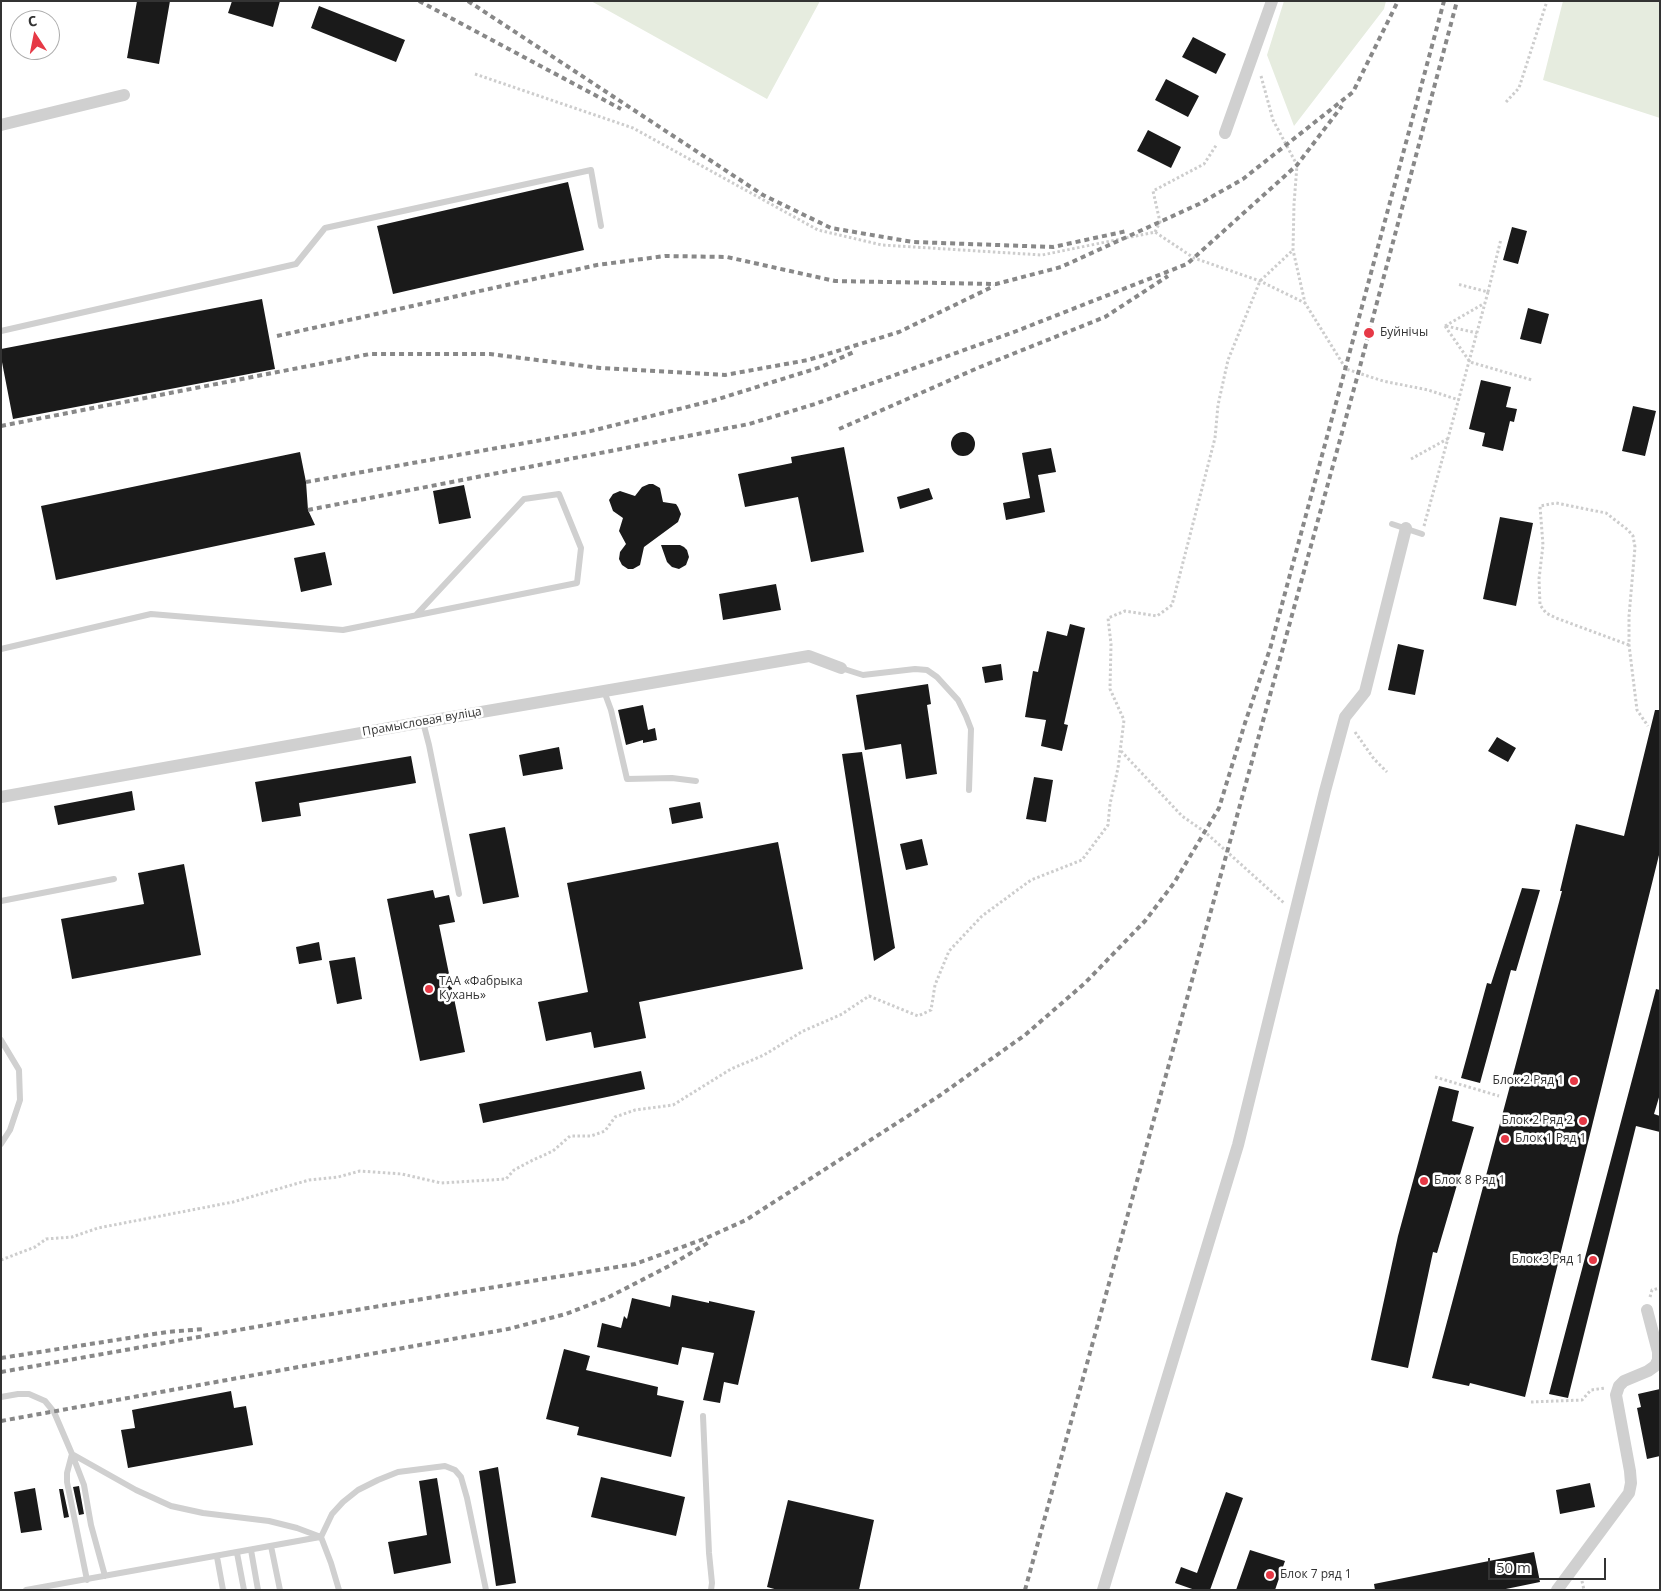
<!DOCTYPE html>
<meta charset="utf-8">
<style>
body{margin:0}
#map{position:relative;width:1661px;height:1591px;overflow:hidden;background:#fff;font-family:"Open Sans",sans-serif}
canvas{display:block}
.frame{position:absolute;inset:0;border:2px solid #333;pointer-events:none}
.north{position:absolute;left:10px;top:10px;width:50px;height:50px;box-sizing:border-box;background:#fff;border:1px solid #adadad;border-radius:50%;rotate:349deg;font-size:14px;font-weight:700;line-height:20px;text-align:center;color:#333}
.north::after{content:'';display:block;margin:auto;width:18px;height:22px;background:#e63946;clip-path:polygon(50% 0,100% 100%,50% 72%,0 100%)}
.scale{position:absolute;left:1488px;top:1558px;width:118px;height:22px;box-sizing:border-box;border:2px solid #333;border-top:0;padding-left:6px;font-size:15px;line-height:18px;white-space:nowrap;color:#333;-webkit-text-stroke:4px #fff;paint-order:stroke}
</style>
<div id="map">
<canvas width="1661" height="1591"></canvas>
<div class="frame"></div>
<div class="north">С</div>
<div class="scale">50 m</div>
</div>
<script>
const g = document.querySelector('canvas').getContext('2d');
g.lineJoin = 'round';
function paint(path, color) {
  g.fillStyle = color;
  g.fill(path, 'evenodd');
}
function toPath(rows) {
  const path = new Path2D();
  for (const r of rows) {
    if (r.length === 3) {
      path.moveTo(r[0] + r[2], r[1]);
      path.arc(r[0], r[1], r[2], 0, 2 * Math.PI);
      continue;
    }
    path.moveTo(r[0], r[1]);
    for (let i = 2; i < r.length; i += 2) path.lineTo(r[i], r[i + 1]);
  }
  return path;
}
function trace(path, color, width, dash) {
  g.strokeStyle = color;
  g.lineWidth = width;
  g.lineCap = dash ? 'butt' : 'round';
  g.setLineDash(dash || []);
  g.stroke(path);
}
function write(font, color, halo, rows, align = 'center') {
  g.font = font + ' "Open Sans",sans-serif';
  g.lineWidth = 5;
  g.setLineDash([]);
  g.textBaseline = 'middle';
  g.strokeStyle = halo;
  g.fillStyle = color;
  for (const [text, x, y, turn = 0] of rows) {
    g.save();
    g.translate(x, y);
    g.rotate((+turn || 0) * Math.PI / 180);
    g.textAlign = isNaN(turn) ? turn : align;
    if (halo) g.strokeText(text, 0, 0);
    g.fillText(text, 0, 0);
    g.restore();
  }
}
paint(toPath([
 [591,1,820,1,767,99],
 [1284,1,1386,1,1384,9,1294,126,1267,55],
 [1563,1,1660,1,1660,118,1543,80]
]), '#e6ecdf');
paint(toPath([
 [137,1,170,1,159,64,127,58],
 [232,1,280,1,273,27,228,13],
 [319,6,405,40,396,62,311,28],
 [1193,37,1226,54,1216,74,1182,57],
 [1166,79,1199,96,1188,117,1155,100],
 [1148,130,1181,147,1171,168,1137,151],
 [568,182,584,250,393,294,377,226],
 [1512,227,1527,231,1518,264,1503,260],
 [262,299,275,369,13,419,1,357,1,349],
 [1528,308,1549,314,1541,344,1520,339],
 [1481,380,1511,387,1506,407,1517,409,1514,422,1510,421,1503,451,1482,446,1485,433,1469,429],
 [1633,406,1656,411,1645,456,1622,451],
 [963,444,12],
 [844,447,864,552,811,562,798,497,745,507,738,474,792,463,791,457],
 [1051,448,1056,472,1038,475,1045,512,1006,520,1003,503,1030,498,1022,453],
 [300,452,306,482,308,510,315,525,56,580,41,506],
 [649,484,653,484,660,488,663,502,676,504,678,507,681,514,678,522,644,547,640,565,633,569,628,569,622,565,619,559,620,552,626,544,619,531,623,518,613,511,609,500,613,494,620,491,635,496,642,487],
 [464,485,471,518,439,524,433,491],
 [929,488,933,499,900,509,897,497],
 [1500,517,1533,523,1516,606,1483,599],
 [661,545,680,545,684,547,687,550,689,557,686,565,679,569,672,567,667,562],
 [325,552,332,585,301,592,294,558],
 [776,584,781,610,723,620,719,594],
 [1070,624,1085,628,1064,724,1068,725,1062,751,1041,746,1046,720,1025,717,1033,671,1038,672,1047,631,1067,636],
 [1398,644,1424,650,1415,695,1388,690],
 [1001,664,1003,680,985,683,982,667],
 [928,684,931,704,927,705,937,774,906,779,901,744,865,750,856,695],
 [643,705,648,730,655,728,657,740,643,743,643,740,626,745,618,710],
 [1655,710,1660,710,1660,851,1525,1397,1470,1383,1469,1386,1432,1378,1562,891,1560,891,1576,824,1624,836],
 [1497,737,1516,748,1508,762,1488,751],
 [559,747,563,769,523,776,519,755],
 [862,752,895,948,874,961,842,754],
 [411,756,416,783,299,803,301,816,262,822,255,782],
 [1034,777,1053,780,1046,822,1026,819],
 [132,791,135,810,58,825,54,806],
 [700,802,703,818,672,824,669,808],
 [505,827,519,897,483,904,469,834],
 [922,839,928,865,906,870,900,844],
 [778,842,803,969,639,1002,646,1038,594,1048,591,1032,546,1041,538,1002,588,992,567,883],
 [184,864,201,955,72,979,61,919,144,904,138,873],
 [1522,888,1540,890,1516,971,1511,970,1480,1083,1461,1078,1487,983,1491,984],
 [433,890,435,898,449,895,455,922,439,925,465,1052,420,1061,387,899],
 [319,942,322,960,299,964,296,947],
 [355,957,362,999,337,1004,329,961],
 [1656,989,1660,990,1660,1094,1654,1114,1660,1116,1660,1132,1636,1126,1568,1398,1549,1394],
 [641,1071,645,1089,483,1123,479,1104],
 [1439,1086,1459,1091,1452,1121,1474,1127,1437,1253,1433,1252,1408,1368,1371,1360,1398,1236],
 [672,1295,709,1303,709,1301,755,1311,738,1385,724,1382,720,1403,703,1400,714,1353,682,1347,678,1365,597,1347,602,1323,621,1328,624,1316,627,1319,632,1298,670,1307],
 [564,1349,590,1356,586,1370,658,1387,657,1395,684,1401,671,1457,577,1435,579,1427,546,1419],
 [1660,1389,1660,1456,1647,1459,1637,1408,1641,1407,1638,1394],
 [231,1391,234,1408,246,1406,253,1445,128,1468,121,1430,135,1428,132,1410],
 [498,1467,516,1583,496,1586,479,1471],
 [601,1477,685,1497,676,1536,591,1517],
 [437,1478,451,1563,394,1574,388,1542,427,1535,419,1481],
 [1590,1483,1595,1507,1560,1514,1556,1490],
 [79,1486,84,1514,79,1515,73,1487],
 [35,1488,42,1530,21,1533,14,1492],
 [59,1489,63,1489,69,1517,64,1518],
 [1226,1492,1243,1498,1210,1590,1195,1590,1175,1583,1181,1567,1197,1573],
 [788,1500,874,1520,859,1590,778,1590,767,1587],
 [1250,1550,1285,1561,1275,1590,1236,1590],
 [1534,1552,1540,1582,1501,1590,1375,1590,1374,1584]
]), '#1a1a1a');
trace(toPath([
 [475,74,633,128,818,230,882,245,1042,255,1155,232,1194,258,1260,281,1305,303],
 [1261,76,1273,120,1297,165,1294,204,1293,250,1305,303,1346,369,1383,381,1428,390,1459,400],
 [1506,102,1519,88,1547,1],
 [1155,232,1160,222,1153,191,1204,164,1217,144],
 [1488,292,1501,239],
 [1445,326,1470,362,1532,380],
 [1445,326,1485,303],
 [1446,326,1477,333],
 [1411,459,1449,438],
 [1424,526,1488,292,1457,284],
 [1629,645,1556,618,1546,613,1540,605,1539,579,1543,545,1540,506,1556,503,1606,513,1628,530,1633,536,1635,547,1629,616,1629,645,1637,710,1648,726],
 [1355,732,1374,759,1387,772],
 [1121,751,1182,816,1205,832,1284,903],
 [1435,1077,1499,1096],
 [1,1260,35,1247,46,1239,72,1237,98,1228,233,1202,309,1180,338,1177,360,1171,402,1174,441,1183,506,1179,514,1170,533,1160,553,1151,570,1136,591,1136,605,1131,615,1117,635,1110,673,1105,731,1069,764,1055,803,1031,842,1014,869,996,918,1016,931,1010,935,985,949,951,982,916,1031,880,1082,860,1108,825,1110,804,1118,768,1124,720,1110,689,1111,644,1108,618,1125,611,1157,616,1172,605,1215,438,1218,405,1228,360,1260,281,1293,250],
 [1650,1297,1652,1290,1660,1288],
 [1531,1402,1582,1400,1591,1390,1605,1388],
 [1582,1581,1584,1590]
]), '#cdcdcd', 3, [2.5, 2.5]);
trace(toPath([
 [1,331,296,264,325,228,591,170,601,226],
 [1392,524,1422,534],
 [1,649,151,614,343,630,577,583,581,548,559,494,524,499,416,615],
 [841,668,863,675,915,669,927,670,937,677,958,700,966,716,971,729,969,790],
 [604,691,611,710,627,779,672,778,696,781],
 [423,722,429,745,459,894],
 [1,901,114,879],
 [1,1040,19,1070,20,1100,10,1130,1,1144],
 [1,1397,18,1394,29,1394,45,1401,54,1412,72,1454,84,1485,91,1525,105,1576],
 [703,1416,709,1553,712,1583,711,1590],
 [72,1454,136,1490,171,1506,203,1513,269,1521,297,1528,321,1537,331,1563,339,1590],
 [72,1454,67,1473,67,1482,87,1580],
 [321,1537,332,1514,343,1502,358,1490,378,1480,398,1472,445,1466,455,1470,461,1477,467,1498,486,1590],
 [271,1546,280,1590],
 [251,1550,258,1590],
 [237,1553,244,1590],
 [217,1557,223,1590],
 [26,1590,320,1537]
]), '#d0d0d0', 6);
trace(toPath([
 [1,125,124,95],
 [1225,133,1272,1],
 [1,797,423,722,809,656,841,668],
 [1103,1590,1238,1145,1325,791,1345,717,1365,692,1406,528],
 [1557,1590,1629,1493,1631,1483,1630,1471,1616,1395,1619,1386,1624,1381,1648,1371,1655,1366,1658,1360,1658,1352,1647,1310]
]), '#d0d0d0', 12);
trace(toPath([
 [419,1,621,109],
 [468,1,763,195,831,228,913,242,1053,247,1127,231],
 [277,336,597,265,665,256,727,257,835,281,996,284,1061,267,1199,204,1243,179,1353,92,1398,1],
 [1,426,370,354,490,354,600,368,725,375,808,360,899,332,994,286],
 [839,429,980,367,1105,317,1168,276],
 [306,482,587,432,715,400,821,367,856,351],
 [308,510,749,424,815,404,1014,332,1187,264,1297,165,1342,106],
 [1,1358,167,1332,204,1329],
 [1,1372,289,1321,635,1264,704,1239,746,1220,939,1096,1025,1035,1085,983,1145,921,1174,883,1219,808,1245,723,1270,649,1444,1],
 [1,1421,508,1329,566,1314,607,1298,671,1265,709,1242],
 [1025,1590,1358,374,1457,1]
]), '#888', 4, [5, 4]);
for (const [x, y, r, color] of [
 [1369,333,6,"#e63946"],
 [429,989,5,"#e63946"],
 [1574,1081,5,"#e63946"],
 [1583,1121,5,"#e63946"],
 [1505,1139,5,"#e63946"],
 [1424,1181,5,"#e63946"],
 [1593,1260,5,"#e63946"],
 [1270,1575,5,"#e63946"]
]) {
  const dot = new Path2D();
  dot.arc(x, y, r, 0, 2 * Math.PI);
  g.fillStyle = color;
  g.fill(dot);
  trace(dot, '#fff', 2);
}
write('12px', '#333', '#fff', [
 ["Буйнічы",1380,333],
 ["ТАА «Фабрыка",439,982],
 ["Кухань»",439,996],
 ["Блок 2 Ряд 1",1564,1081,"right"],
 ["Блок 2 Ряд 2",1573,1121,"right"],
 ["Блок 1 Ряд 1",1515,1139],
 ["Блок 8 Ряд 1",1434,1181],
 ["Блок 3 Ряд 1",1583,1260,"right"],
 ["Блок 7 ряд 1",1280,1575]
], 'left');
write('12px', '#333', '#fff', [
 ["Прамысловая вуліца",422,722,-10]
]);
</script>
